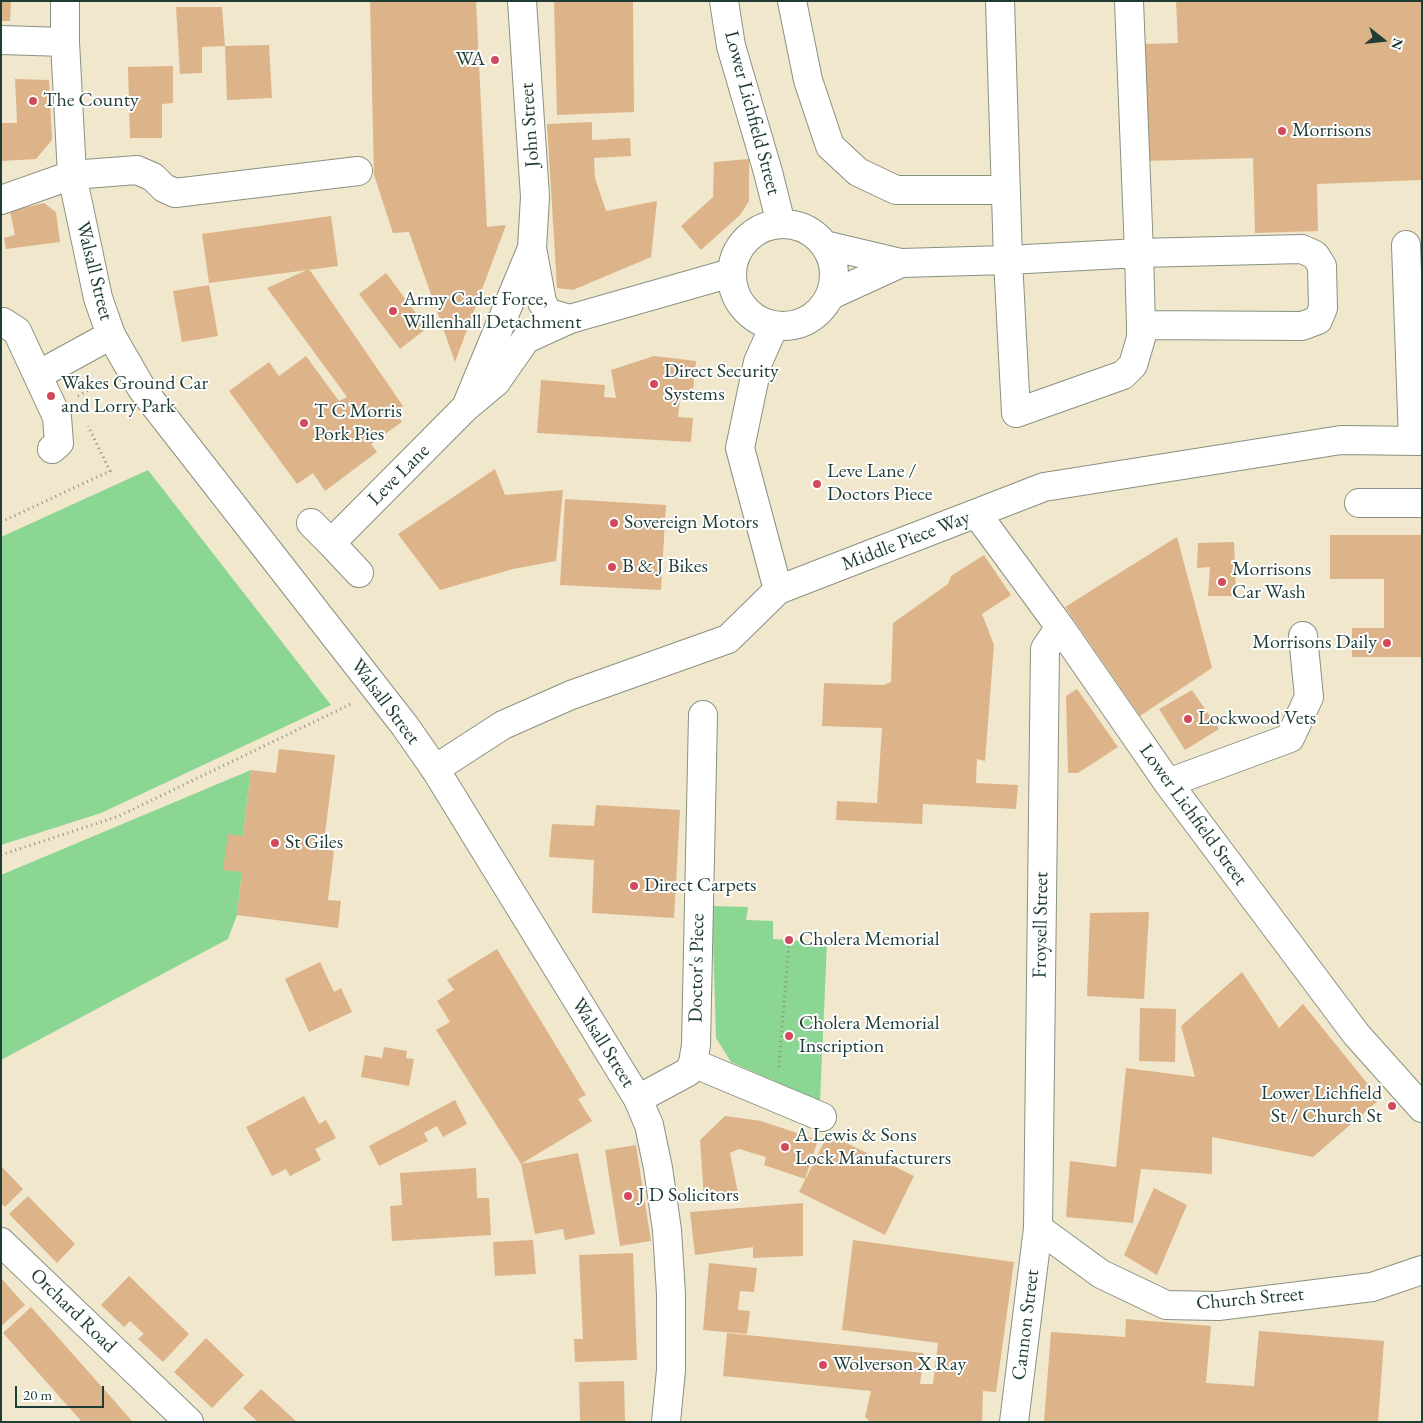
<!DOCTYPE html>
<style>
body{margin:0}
#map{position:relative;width:1423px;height:1423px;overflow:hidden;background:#f0e7cc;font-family:"EB Garamond",serif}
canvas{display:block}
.frame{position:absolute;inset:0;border:2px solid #1f3d34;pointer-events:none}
.north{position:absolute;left:1358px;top:15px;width:50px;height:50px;-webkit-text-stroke:4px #fff;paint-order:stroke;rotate:106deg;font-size:14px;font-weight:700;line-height:20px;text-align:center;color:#1f3d34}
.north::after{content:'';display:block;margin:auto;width:18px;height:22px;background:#1f3d34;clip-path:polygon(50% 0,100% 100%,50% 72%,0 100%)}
.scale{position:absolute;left:15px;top:1386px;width:89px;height:22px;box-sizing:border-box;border:2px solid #1f3d34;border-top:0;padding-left:6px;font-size:15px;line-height:18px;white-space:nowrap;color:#1f3d34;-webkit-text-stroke:4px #fff;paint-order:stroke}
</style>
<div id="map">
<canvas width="1423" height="1423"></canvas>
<div class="frame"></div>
<div class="north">N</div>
<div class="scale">20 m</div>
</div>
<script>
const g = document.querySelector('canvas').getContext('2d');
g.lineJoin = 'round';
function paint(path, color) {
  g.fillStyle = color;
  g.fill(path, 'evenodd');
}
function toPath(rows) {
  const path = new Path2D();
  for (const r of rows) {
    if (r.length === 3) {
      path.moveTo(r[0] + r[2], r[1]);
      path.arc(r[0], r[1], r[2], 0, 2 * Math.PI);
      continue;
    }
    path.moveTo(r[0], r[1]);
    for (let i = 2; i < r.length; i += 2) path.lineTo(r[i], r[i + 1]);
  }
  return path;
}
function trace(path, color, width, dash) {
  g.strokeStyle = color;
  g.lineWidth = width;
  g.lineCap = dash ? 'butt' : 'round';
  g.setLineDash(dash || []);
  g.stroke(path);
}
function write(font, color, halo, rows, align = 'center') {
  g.font = font + ' "EB Garamond",serif';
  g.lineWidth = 4;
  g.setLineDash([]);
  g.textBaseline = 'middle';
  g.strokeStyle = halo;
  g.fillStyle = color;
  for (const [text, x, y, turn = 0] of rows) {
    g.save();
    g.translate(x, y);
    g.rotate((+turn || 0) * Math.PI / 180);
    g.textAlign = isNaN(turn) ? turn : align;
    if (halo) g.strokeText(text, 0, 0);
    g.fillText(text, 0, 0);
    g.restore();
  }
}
paint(toPath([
 [148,470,331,705,101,813,1,845,1,537],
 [251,770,243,836,242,872,237,915,228,939,1,1060,1,875],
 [712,906,748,907,746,920,773,921,773,939,827,943,820,1101,731,1062,716,1038]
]), '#8bd692');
paint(toPath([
 [1,1,11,1,10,21,1,21],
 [370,1,476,2,487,227,506,225,455,362,409,232,393,233,374,175],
 [554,1,633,1,634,112,557,115],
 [1176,1,1422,1,1422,180,1317,184,1318,231,1255,233,1253,158,1144,161,1141,44,1178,43],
 [176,7,222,7,225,46,202,47,202,73,180,74],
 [269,45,272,98,227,100,225,46],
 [173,66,173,103,162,104,162,138,130,138,128,67],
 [15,79,49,80,52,140,36,159,1,161,1,123,17,123],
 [592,122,592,140,630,138,631,156,594,158,595,178,606,211,657,201,651,257,573,290,557,288,547,124],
 [749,159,749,201,740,215,701,250,681,226,713,197,714,162],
 [44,203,56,212,60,242,6,249,4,238,15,235,10,211],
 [331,216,338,266,209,283,202,234],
 [309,269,403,406,395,412,402,422,371,444,377,452,325,491,313,473,297,484,229,391,269,362,279,376,306,356,339,401,347,397,267,288],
 [386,273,427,328,400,349,359,294],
 [209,285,218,336,182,342,173,291],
 [654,356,696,361,692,400,680,400,678,417,693,418,691,442,537,433,541,380,605,385,604,397,616,398,611,370],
 [495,469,505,495,563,490,556,561,513,569,440,590,398,534],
 [565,499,666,505,661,590,560,585],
 [1330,535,1422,535,1422,657,1352,657,1352,628,1384,628,1384,579,1330,579],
 [1177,537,1212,668,1140,716,1065,607],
 [1234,542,1236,596,1208,596,1210,567,1197,568,1198,543],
 [984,555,1011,595,982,614,994,645,985,761,977,759,976,783,1018,785,1016,809,923,804,922,824,836,820,837,801,877,803,882,728,822,726,824,683,884,685,891,682,893,623,948,584,951,576],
 [1077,689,1118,747,1078,773,1068,773,1066,696],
 [1192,690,1219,729,1185,750,1159,709],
 [279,749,335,755,323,849,334,851,328,900,341,901,338,928,237,915,242,872,223,870,228,834,243,836,251,770,276,773],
 [596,805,680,810,674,918,592,913,594,860,549,857,552,824,594,826],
 [1149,912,1144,999,1087,996,1090,913],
 [497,949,586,1095,578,1099,592,1121,521,1164,436,1030,450,1022,437,1001,454,990,447,980],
 [320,962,334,992,341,988,352,1012,309,1032,285,979],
 [1242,972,1279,1028,1303,1004,1380,1099,1313,1157,1212,1137,1212,1174,1141,1169,1133,1223,1066,1217,1070,1161,1116,1167,1126,1068,1195,1077,1181,1026],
 [1140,1008,1176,1009,1175,1062,1139,1061],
 [384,1047,407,1051,406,1058,414,1059,409,1086,361,1077,365,1055,382,1058],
 [304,1096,319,1124,326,1120,336,1138,315,1149,321,1160,290,1176,286,1169,272,1176,246,1127],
 [455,1100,467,1124,443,1137,437,1126,424,1133,428,1141,379,1166,369,1146],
 [725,1116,761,1121,818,1140,805,1179,764,1165,766,1157,739,1149,730,1153,738,1193,704,1198,700,1140],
 [828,1134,914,1176,885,1235,799,1192],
 [636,1145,651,1241,620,1246,605,1150],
 [578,1153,595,1234,565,1240,563,1229,535,1234,521,1164],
 [1,1166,23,1189,5,1207,1,1203],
 [476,1168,477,1198,489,1198,491,1235,392,1241,390,1206,402,1205,400,1173],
 [1154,1188,1187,1205,1157,1275,1124,1255],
 [28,1196,75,1244,57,1263,9,1214],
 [803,1203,803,1256,753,1258,753,1247,695,1255,690,1212],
 [533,1240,536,1274,495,1276,493,1242],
 [853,1240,1014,1262,996,1392,983,1391,982,1422,871,1422,865,1417,871,1391,723,1376,727,1333,924,1353,920,1384,933,1384,938,1343,842,1330],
 [633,1253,637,1360,575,1362,574,1339,583,1339,579,1255],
 [709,1263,757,1268,754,1292,740,1291,738,1310,750,1311,747,1334,703,1330],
 [129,1276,189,1334,163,1362,138,1339,144,1334,130,1321,124,1327,101,1305],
 [1,1278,25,1305,1,1326],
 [31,1307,133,1422,82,1422,3,1333],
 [1126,1319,1211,1326,1206,1383,1254,1386,1259,1331,1384,1341,1378,1422,1044,1422,1051,1332,1125,1337],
 [206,1338,244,1375,212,1408,174,1372],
 [624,1381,625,1421,580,1422,579,1382],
 [261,1389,297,1422,258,1422,243,1408]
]), '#ddb489');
const minor = toPath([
 [724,1,731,46,768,172,781,224],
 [792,1,808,80,830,146,858,172,896,190,1005,190],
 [1129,1,1139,253,1141,325,1141,338,1133,365,1123,375,1016,413,1008,260,1139,253,1302,249,1315,255,1322,266,1323,308,1318,320,1302,326,1141,325],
 [1,40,65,42],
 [1,200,72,175,137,170,153,177,164,188,175,193,358,171],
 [783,275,51],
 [825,245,901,263,1008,260,1000,1],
 [1406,245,1413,441],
 [532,248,542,302,548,313,570,319,731,273],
 [831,295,901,263],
 [3,322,17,331,57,417,59,443,52,449],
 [774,326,758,362,740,448,778,590],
 [38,375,111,335],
 [466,407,532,248,535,197,522,1],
 [1359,503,1422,503],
 [977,514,1060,627,1168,783,1356,1034,1422,1108],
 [311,523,331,543],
 [359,573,331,543,466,407,496,382,526,339,570,319],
 [435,769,503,725,571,695,728,639,778,590,1044,487,1341,440,1422,441],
 [1168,783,1290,738,1309,697,1303,636],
 [693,1063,822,1117],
 [638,1099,688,1072,693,1063,696,1045,703,715],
 [1038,1228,1101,1274,1166,1305,1218,1306,1372,1287,1422,1270],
 [1,1242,189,1422],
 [1014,1422,1038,1228,1045,649,1060,627]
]);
const major = toPath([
 [65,1,65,42,72,175,98,298,111,335,142,389,405,726,435,769,638,1099,649,1125,658,1168,667,1230,671,1294,671,1370,666,1422]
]);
trace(minor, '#889280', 30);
trace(major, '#889280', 30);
trace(toPath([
 [78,396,105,380],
 [1,522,110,471,88,426],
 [1,855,119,816,351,704],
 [779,1067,789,940]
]), '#889280', 3, [1, 4]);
trace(minor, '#fff', 28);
trace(major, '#fff', 28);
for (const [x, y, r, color] of [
 [495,60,5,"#d1495b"],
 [33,101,5,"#d1495b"],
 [1282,131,5,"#d1495b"],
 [393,311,5,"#d1495b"],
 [654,384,5,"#d1495b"],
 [51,396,5,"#d1495b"],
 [304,423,5,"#d1495b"],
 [817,484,5,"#d1495b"],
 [614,523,5,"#d1495b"],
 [612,567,5,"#d1495b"],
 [1222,582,5,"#d1495b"],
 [1387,643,5,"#d1495b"],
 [1188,719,5,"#d1495b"],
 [275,843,5,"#d1495b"],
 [634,886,5,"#d1495b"],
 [789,940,5,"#d1495b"],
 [789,1036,5,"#d1495b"],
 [1392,1106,5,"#d1495b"],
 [785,1147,5,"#d1495b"],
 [628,1196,5,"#d1495b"],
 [823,1365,5,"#d1495b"]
]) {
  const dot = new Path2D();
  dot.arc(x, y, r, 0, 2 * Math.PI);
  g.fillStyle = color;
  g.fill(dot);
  trace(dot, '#fff', 2);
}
write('20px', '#1f3d34', '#fff', [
 ["WA",485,60,"right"],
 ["The County",43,101],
 ["Morrisons",1292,131],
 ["Army Cadet Force,",403,300],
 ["Willenhall Detachment",403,323],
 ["Direct Security",664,372],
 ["Systems",664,395],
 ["Wakes Ground Car",61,384],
 ["and Lorry Park",61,407],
 ["T C Morris",314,412],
 ["Pork Pies",314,435],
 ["Leve Lane /",827,472],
 ["Doctors Piece",827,495],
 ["Sovereign Motors",624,523],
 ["B & J Bikes",622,567],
 ["Morrisons",1232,570],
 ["Car Wash",1232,593],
 ["Morrisons Daily",1377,643,"right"],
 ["Lockwood Vets",1198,719],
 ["St Giles",285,843],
 ["Direct Carpets",644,886],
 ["Cholera Memorial",799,940],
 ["Cholera Memorial",799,1024],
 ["Inscription",799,1047],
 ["Lower Lichfield",1382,1094,"right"],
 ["St / Church St",1382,1117,"right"],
 ["A Lewis & Sons",795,1136],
 ["Lock Manufacturers",795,1159],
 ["J D Solicitors",638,1196],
 ["Wolverson X Ray",833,1365]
], 'left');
write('20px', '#1f3d34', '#fff', [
 ["Lower Lichfield Street",752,113,75],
 ["John Street",530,125,-94],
 ["Walsall Street",94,271,76],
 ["Leve Lane",399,475,-45],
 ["Middle Piece Way",906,541,-21],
 ["Walsall Street",385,702,53],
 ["Lower Lichfield Street",1193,815,54],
 ["Froysell Street",1041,925,-89],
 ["Doctor's Piece",697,968,-89],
 ["Walsall Street",603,1043,58],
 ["Church Street",1250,1299,-5],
 ["Orchard Road",73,1311,44],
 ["Cannon Street",1026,1325,-83]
]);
</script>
